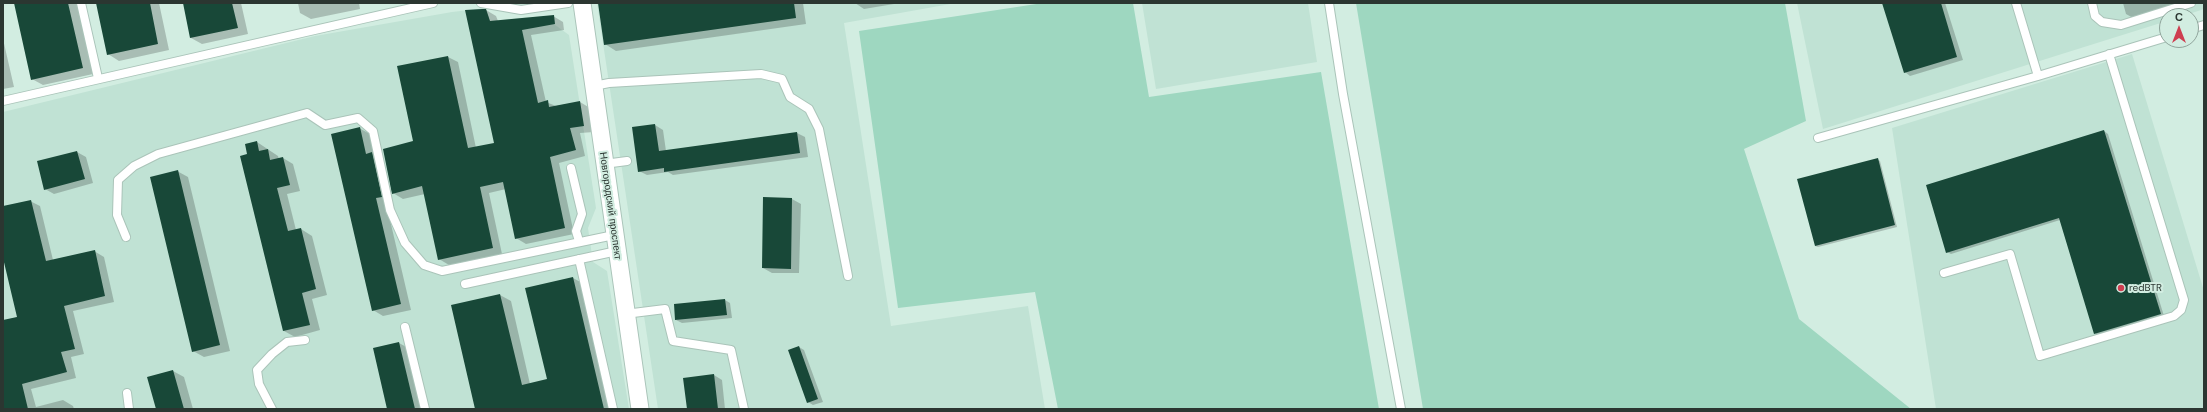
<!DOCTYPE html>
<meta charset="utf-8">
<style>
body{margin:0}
#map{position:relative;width:2207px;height:412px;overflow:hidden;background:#d2ede1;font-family:"DM Sans",sans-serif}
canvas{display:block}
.frame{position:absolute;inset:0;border:4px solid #2b3631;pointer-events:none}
.north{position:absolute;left:2159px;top:8px;width:40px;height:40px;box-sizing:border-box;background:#d2ede1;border:1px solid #8fa49b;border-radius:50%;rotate:0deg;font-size:11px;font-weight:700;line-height:16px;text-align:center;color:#2b3631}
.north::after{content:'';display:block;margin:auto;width:14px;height:18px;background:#ce3e50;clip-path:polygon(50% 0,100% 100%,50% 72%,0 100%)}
</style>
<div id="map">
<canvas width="2207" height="412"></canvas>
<div class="frame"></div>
<div class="north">С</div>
</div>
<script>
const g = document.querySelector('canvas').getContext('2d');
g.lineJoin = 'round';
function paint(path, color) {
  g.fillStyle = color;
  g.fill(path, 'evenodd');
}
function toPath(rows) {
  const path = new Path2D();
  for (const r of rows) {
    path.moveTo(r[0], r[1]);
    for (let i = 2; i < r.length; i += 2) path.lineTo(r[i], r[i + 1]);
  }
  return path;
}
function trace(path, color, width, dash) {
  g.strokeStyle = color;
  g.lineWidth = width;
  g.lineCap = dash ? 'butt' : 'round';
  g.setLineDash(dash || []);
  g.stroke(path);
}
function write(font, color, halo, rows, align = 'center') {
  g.font = font + ' "DM Sans",sans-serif';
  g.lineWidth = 4;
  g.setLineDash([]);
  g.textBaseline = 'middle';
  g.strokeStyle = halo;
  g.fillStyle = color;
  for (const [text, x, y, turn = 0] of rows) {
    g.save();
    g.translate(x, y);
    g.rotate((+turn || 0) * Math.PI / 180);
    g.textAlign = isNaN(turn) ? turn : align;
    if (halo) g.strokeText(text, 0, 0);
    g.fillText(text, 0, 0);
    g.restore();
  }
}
paint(toPath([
 [597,3,956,3,844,23,891,326,1028,306,1045,409,658,409],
 [1142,3,1308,3,1317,62,1156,89],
 [1797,3,2204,3,2204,9,2183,16,2167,16,2167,21,1823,129],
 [486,8,490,21,543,16,569,35,596,208,588,228,593,262,607,271,629,409,3,409,3,112,315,36,452,12],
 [2132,54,2204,291,2204,409,1936,409,1892,128]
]), '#c0e2d4');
paint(toPath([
 [1043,3,1133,3,1149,97,1321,72,1379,409,1058,409,1035,292,898,308,859,31],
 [1356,3,1785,3,1806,121,1744,149,1799,319,1911,409,1423,409]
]), '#9ed7c0');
paint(toPath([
 [15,3,77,3,93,74,43,85,32,79],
 [97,3,159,3,169,50,119,61,108,54],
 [184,3,241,3,248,34,202,44,191,38],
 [298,3,359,3,360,9,311,19,300,13],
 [599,3,803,3,806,24,616,51,605,44],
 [855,3,900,3,864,9],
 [1883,3,1945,3,1963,60,1910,76,1905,72],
 [2123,3,2171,3,2172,8,2135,19,2126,14],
 [486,10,496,16,498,21,553,16,563,22,564,30,531,35,546,102,556,106,580,102,590,108,594,132,580,133,585,156,559,163,574,234,526,244,516,238,506,189,489,193,502,254,449,265,439,259,425,194,403,199,393,193,414,142,398,67,448,57,458,62,476,148,495,144],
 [3,39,14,87,3,89],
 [655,125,663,130,666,151,797,133,805,137,808,157,673,175,668,172,647,175,639,171],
 [359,128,370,134,411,310,383,316,373,310],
 [2104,131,2108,134,2164,316,2099,336,2095,333,2060,220,1951,254,1947,252],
 [257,142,278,156,279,159,283,158,293,164,300,191,287,194,296,230,301,229,312,236,327,295,312,299,320,330,295,337,284,331,249,155],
 [77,152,86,157,93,183,54,194,45,189],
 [1877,159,1880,161,1897,227,1818,247,1815,246],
 [177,171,188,177,230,351,204,357,193,351],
 [764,198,792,199,801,204,799,273,772,273,763,268],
 [30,201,40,206,53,260,94,251,104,257,114,302,73,311,84,354,71,357,76,378,31,389,36,407,63,400,73,406,74,409,3,409,3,321,18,317,3,254,3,208],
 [573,278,584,284,613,409,476,409,452,306,500,295,511,301,530,384,548,380],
 [725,300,730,303,732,318,682,323,676,320],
 [399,343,410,349,424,409,388,409],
 [799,347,804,350,823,402,813,405,808,402],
 [173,371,184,377,193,409,157,409],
 [714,375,722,380,725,409,688,409]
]), '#0003');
paint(toPath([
 [14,3,68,3,83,68,31,80],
 [96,3,150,3,158,44,107,55],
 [183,3,232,3,238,28,190,38],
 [598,3,794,3,796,18,604,45],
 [1882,3,1941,3,1957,57,1904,73],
 [482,9,486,9,490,21,554,15,555,24,522,30,538,103,548,100,549,107,580,101,584,126,570,128,576,150,550,157,565,228,515,239,503,182,480,187,493,248,438,260,422,186,392,194,383,149,413,141,397,66,448,56,468,148,494,143,465,10],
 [655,124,659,151,797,132,800,153,664,172,664,168,638,172,632,127],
 [360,127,366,154,372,152,382,197,376,198,401,304,372,311,331,134],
 [2104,130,2161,314,2094,334,2059,218,1946,253,1926,185],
 [257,141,259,151,268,149,270,160,283,157,290,185,277,188,288,231,301,228,316,289,302,293,310,325,283,331,240,156,247,154,245,144],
 [77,151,85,179,44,190,37,161],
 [1878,158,1895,225,1815,246,1797,179],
 [178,170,220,345,192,352,150,177],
 [763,197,792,198,791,269,762,268],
 [31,200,46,261,95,250,105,296,64,306,75,349,61,352,67,372,22,384,28,409,3,409,3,320,17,317,3,258,3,206],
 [573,277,604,409,475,409,451,305,500,294,522,385,547,379,525,288],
 [725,299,727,315,675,320,674,304],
 [399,342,415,409,387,409,373,348],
 [799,346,818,399,807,403,788,350],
 [173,370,184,409,156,409,147,377],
 [714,374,718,409,687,409,683,378]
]), '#184838');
const service = toPath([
 [81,3,98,78],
 [481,3,521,10,568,3],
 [1329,3,1343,94,1401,409],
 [2016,3,2038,76],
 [2092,3,2095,16,2102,22,2121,25,2191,3],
 [2191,29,2204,25],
 [594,86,609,83,761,74,782,79,790,97,809,109,819,129,848,276],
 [3,101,433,3],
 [1818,138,2038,76,2167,37],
 [604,164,627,161],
 [571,168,582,214,576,231,579,241],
 [126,237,117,215,118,180,134,166,158,154,307,113,325,125,358,118,373,131,390,210,405,243,424,265,442,271,614,235],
 [579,259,613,409],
 [1944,273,2010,254,2040,356,2174,316,2181,310,2184,300,2109,54],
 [465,284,617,251],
 [625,314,665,309,673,341,731,350,744,409],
 [405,327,425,409],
 [127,393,129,409],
 [272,409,259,384,257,370,272,354,287,342,305,340]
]);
const minor = toPath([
 [582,3,640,409]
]);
trace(service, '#aac4b9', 10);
trace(minor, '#aac4b9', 19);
trace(service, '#fff', 8);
trace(minor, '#fff', 17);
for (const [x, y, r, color] of [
 [2121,288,4,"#ce3e50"]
]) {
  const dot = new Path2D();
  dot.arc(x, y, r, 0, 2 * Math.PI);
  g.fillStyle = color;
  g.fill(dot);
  trace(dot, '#d2ede1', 1.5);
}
write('10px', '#2b3631', '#d2ede1', [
 ["Новгородский проспект",610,206,82]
]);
write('10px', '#2b3631', '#d2ede1', [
 ["redBTR",2129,288]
], 'left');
</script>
